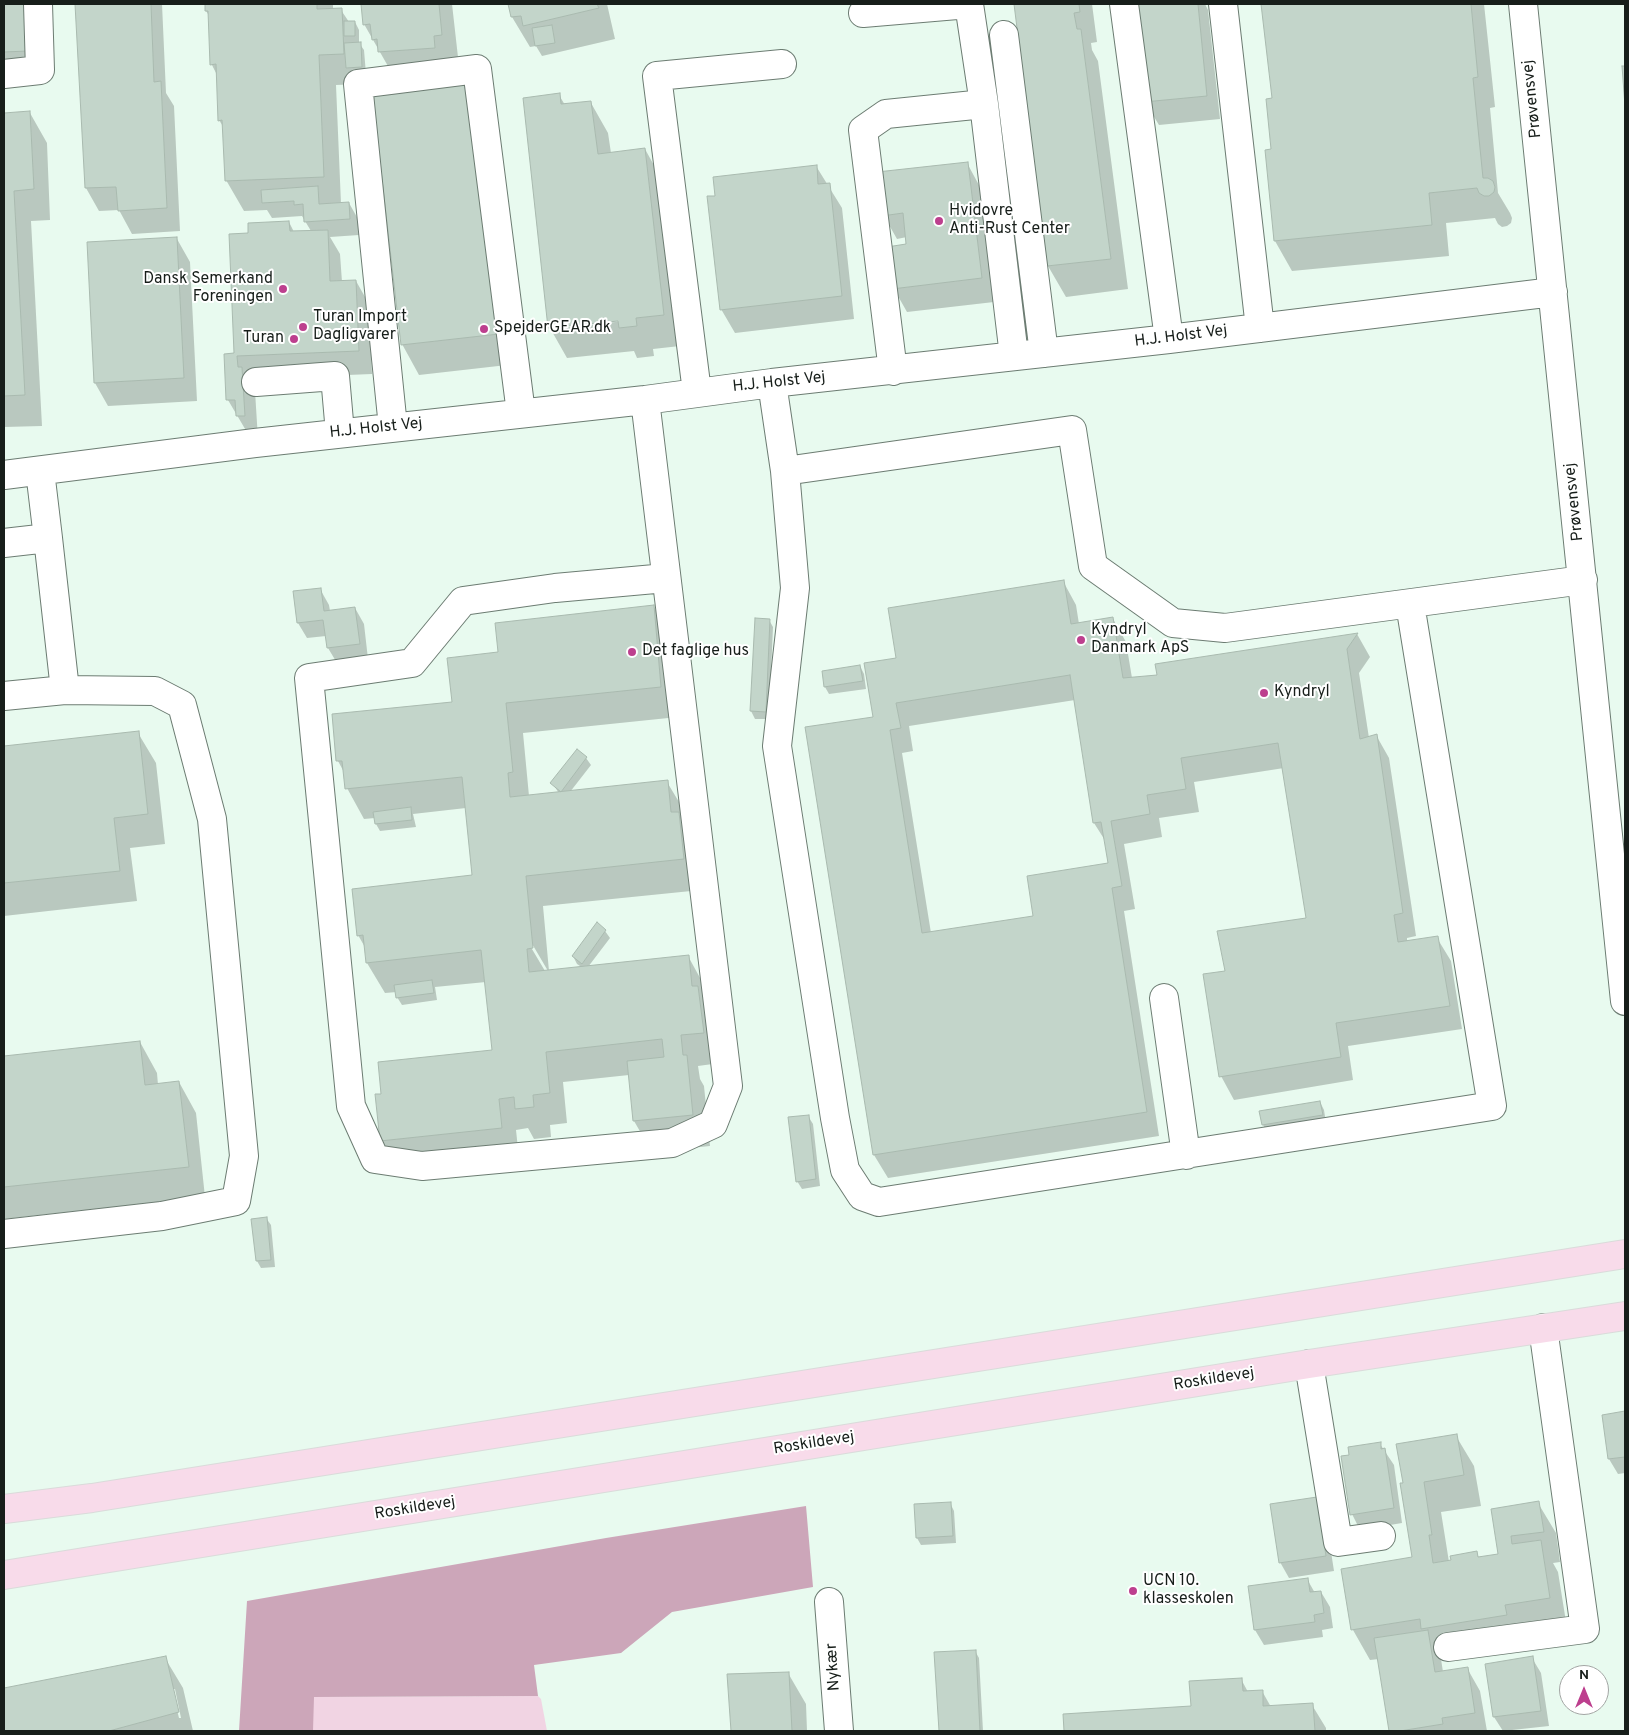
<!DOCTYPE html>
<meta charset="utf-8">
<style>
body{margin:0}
#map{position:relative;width:1629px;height:1735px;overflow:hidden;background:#e8faef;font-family:Overpass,sans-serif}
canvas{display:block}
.frame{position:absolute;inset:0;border:5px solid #171e1a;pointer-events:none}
.north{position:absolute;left:1559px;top:1665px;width:50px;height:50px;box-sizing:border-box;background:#fff;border:1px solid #a2a5a3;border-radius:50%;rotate:0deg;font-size:14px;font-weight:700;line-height:20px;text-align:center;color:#171e1a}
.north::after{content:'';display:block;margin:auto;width:18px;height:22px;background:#bd3f8e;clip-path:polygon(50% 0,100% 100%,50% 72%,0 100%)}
</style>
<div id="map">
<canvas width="1629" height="1735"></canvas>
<div class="frame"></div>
<div class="north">N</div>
</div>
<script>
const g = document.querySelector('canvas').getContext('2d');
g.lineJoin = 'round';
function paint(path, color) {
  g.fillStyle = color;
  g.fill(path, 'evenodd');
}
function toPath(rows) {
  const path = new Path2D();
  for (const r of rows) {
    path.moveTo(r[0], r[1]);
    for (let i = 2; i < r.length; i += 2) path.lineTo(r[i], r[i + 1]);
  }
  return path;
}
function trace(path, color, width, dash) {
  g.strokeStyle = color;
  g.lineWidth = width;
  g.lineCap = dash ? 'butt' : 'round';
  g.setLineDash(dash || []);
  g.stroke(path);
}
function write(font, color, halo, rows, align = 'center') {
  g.font = font + ' Overpass,sans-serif';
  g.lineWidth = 4;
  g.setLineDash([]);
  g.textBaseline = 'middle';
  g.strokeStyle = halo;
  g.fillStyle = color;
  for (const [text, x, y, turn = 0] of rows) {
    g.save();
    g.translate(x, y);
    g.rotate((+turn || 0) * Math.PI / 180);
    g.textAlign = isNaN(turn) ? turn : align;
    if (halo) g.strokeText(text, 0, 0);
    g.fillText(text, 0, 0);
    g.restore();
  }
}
paint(toPath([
 [538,1696,541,1699,547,1731,313,1731,313,1697]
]), '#f1d4e3');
paint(toPath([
 [806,1506,813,1587,672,1612,621,1653,534,1665,538,1696,314,1697,313,1731,239,1731,247,1601,606,1538]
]), '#cca6b9');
paint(toPath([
 [4,4,41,4,45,81,4,83],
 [77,4,162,4,166,93,174,106,180,231,132,234,119,210,99,211,86,188],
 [206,4,333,4,333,10,341,10,349,22,355,22,359,30,359,43,364,50,366,74,361,84,336,85,341,204,349,203,358,219,359,235,330,237,340,254,342,282,356,281,369,304,372,374,250,379,255,391,258,439,251,439,228,400,236,354,250,234,289,222,294,232,311,231,302,216,272,218,267,210,244,211,226,180,224,128,219,120,217,75,212,65,210,17,206,11],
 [362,4,452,4,459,66,397,82,364,24],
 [510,4,607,4,615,39,542,56,536,46,530,47,512,17],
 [1015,4,1092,4,1097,42,1091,43,1092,50,1098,61,1128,289,1066,297,1048,266],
 [1135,4,1205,4,1208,10,1220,119,1159,125,1145,102],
 [1262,4,1484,4,1495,107,1490,108,1498,193,1510,213,1512,218,1511,223,1507,226,1502,227,1498,224,1495,218,1446,223,1449,256,1292,271,1275,241,1273,99],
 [374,93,516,364,419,375,402,344],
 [559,95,565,105,591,103,608,133,611,153,645,149,662,180,680,346,653,349,654,356,637,358,634,351,567,358,550,328],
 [624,319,624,321,562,328,562,325],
 [30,113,47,143,50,220,31,221,42,426,4,427,4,114],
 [967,163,980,187,994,302,907,312,894,289,908,245,907,237,897,239,884,216],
 [816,166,842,208,854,319,735,333,721,309,716,197],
 [177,239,190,262,197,401,108,406,95,383,88,243],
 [1063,581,1076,605,1079,624,1113,619,1126,642,1132,678,1159,676,1157,665,1357,634,1370,657,1359,673,1369,738,1376,735,1389,758,1416,936,1407,938,1407,942,1437,938,1451,961,1462,1029,1348,1046,1353,1080,1234,1100,1221,1076,1226,972,1307,919,1284,768,1194,782,1199,812,1159,818,1162,837,1124,844,1135,909,1124,911,1159,1136,888,1178,874,1155,807,728,874,718,897,659],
 [1075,700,1094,823,1106,842,1109,864,1034,917,931,933,902,753,913,751,909,726],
 [320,589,329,605,330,611,355,608,364,624,368,659,337,663,328,648,326,636,307,638,298,623,295,592],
 [654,607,671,637,678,717,523,733,529,796,559,793,552,783,577,751,586,758,591,765,570,792,667,782,685,812,701,890,543,906,549,971,583,968,577,964,573,956,605,931,610,938,588,967,688,956,705,987,720,1063,698,1066,700,1079,704,1086,710,1146,652,1152,634,1121,629,1075,563,1082,567,1123,550,1125,551,1137,534,1139,528,1128,516,1130,519,1158,399,1171,382,1140,383,1095,493,1051,486,982,435,987,437,1000,402,1005,397,997,397,992,385,993,367,963,366,949,358,935,474,877,466,808,413,814,416,827,380,831,376,824,375,818,364,819,347,788,345,774,338,761,333,716,453,703,500,653],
 [531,942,548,971,545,971,529,944],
 [756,619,769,620,773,627,769,719,755,719,751,711],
 [860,666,864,674,866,689,829,694,825,687,823,672],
 [138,733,156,763,165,844,130,848,137,901,4,916,4,747],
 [140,1042,157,1073,158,1085,179,1082,196,1113,205,1197,4,1219,4,1057],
 [1320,1102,1324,1110,1326,1123,1267,1132,1263,1125],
 [808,1116,813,1124,820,1186,802,1189,797,1181],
 [266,1218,271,1225,275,1267,261,1268,257,1261,253,1220],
 [1625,1413,1625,1473,1618,1474,1609,1459,1603,1416],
 [1456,1436,1474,1466,1481,1506,1441,1512,1449,1562,1476,1552,1479,1558,1499,1555,1492,1510,1538,1503,1556,1533,1560,1562,1553,1563,1558,1572,1567,1628,1524,1645,1441,1659,1443,1672,1467,1668,1480,1691,1487,1731,1390,1731,1379,1659,1370,1660,1353,1630,1343,1570,1413,1558,1404,1485],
 [1380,1444,1394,1465,1402,1523,1360,1530,1352,1514,1351,1456],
 [950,1503,954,1511,956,1543,921,1545,917,1538],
 [1325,1513,1334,1571,1289,1578,1280,1562],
 [1307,1579,1315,1593,1321,1592,1330,1607,1333,1628,1322,1630,1323,1637,1264,1645,1255,1630,1249,1587],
 [975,1651,979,1658,983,1731,940,1731,936,1653],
 [165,1658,183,1688,193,1731,4,1731,4,1689],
 [172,1689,175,1689,181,1718,179,1718],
 [1532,1658,1541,1673,1549,1726,1503,1731,1494,1717,1487,1665],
 [788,1673,806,1704,807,1731,732,1731,729,1676],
 [1241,1679,1248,1692,1262,1691,1271,1707,1312,1705,1326,1728,1326,1731,1065,1731,1064,1715,1192,1707]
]), '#0003');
const building = toPath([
 [4,4,26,4,28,51,4,52,4,4],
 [75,4,151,4,154,82,161,81,167,208,118,211,116,187,85,188,75,4],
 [205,4,317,4,317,9,342,8,344,54,319,55,324,177,225,181,222,120,218,121,216,64,210,65,208,11,205,11,205,4],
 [361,4,439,4,442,35,434,36,435,48,378,52,377,39,372,40,370,24,363,25,361,4],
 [508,4,597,4,599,8,523,26,521,16,511,17,508,4],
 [1014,4,1079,4,1080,12,1074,13,1077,29,1081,29,1111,259,1047,266,1014,4],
 [1134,4,1198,4,1207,96,1144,102,1134,4],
 [1261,4,1471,4,1478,77,1473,78,1483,178,1488,178,1493,181,1495,187,1494,192,1489,196,1484,196,1479,193,1477,188,1429,193,1432,225,1274,241,1265,150,1271,149,1266,99,1272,98,1261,4],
 [344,21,355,21,355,36,344,36,344,21],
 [552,25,555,43,535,46,532,28,552,25],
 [361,42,362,67,346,68,344,43,361,42],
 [1622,66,1625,66,1625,106,1622,66],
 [471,81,499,334,401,345,372,92,471,81],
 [560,93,561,104,591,101,598,154,645,148,664,315,636,318,637,326,619,328,618,321,548,328,523,98,560,93],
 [30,111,34,189,14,191,25,395,4,396,4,113,30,111],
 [968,162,982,278,892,289,887,247,906,244,903,213,882,216,877,172,968,162],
 [817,165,818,184,830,183,842,296,720,310,707,196,715,196,713,177,817,165],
 [318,186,319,204,349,202,350,219,304,222,303,204,294,205,294,201,262,203,261,190,318,186],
 [289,221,290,231,328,230,330,281,356,280,359,351,237,356,238,367,242,367,245,416,236,416,235,400,226,400,224,354,234,353,229,234,248,233,248,223,289,221],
 [177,237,184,378,94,383,87,242,177,237],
 [1064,580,1071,624,1113,617,1123,678,1157,675,1155,664,1358,633,1347,649,1360,739,1377,734,1403,913,1394,915,1398,942,1438,936,1450,1006,1336,1023,1341,1057,1219,1077,1203,974,1225,971,1217,931,1306,918,1278,743,1181,758,1186,789,1147,795,1150,814,1111,821,1122,886,1112,888,1147,1112,873,1155,805,727,873,717,864,663,896,658,888,608,1064,580],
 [1070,675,1093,823,1101,822,1108,863,1027,876,1033,916,922,933,890,730,901,728,896,703,1070,675],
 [321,588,324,611,355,607,360,644,327,648,323,620,297,623,293,591,321,588],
 [654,605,661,687,506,703,513,772,508,773,510,797,668,780,671,812,679,812,684,859,526,876,533,948,527,949,529,972,689,955,692,986,698,986,704,1033,681,1035,683,1055,687,1055,693,1115,633,1121,627,1061,664,1057,662,1039,546,1052,550,1093,533,1095,534,1107,515,1109,514,1097,499,1099,502,1128,380,1141,375,1094,381,1094,378,1062,492,1050,481,950,366,963,363,935,357,936,352,889,472,875,462,777,345,789,342,761,336,761,332,714,452,702,447,658,498,652,495,623,654,605],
 [755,618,770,619,766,712,750,711,755,618],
 [860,665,863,681,824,687,822,671,860,665],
 [139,731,148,814,114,818,120,871,4,883,4,746,139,731],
 [577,749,587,757,561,792,550,783,577,749],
 [411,807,412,820,375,824,373,812,411,807],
 [597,922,606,930,582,964,572,956,597,922],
 [432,980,434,993,396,998,394,985,432,980],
 [140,1041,145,1085,179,1081,189,1167,4,1187,4,1056,140,1041],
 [1320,1101,1323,1115,1262,1125,1259,1111,1320,1101],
 [809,1115,816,1179,796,1182,788,1117,809,1115],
 [267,1217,271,1260,256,1261,251,1219,267,1217],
 [1625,1411,1625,1457,1608,1459,1602,1415,1625,1411],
 [1457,1434,1464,1475,1424,1482,1432,1535,1429,1535,1433,1563,1451,1560,1450,1556,1477,1551,1478,1557,1498,1554,1491,1509,1539,1501,1544,1532,1511,1536,1512,1544,1541,1540,1550,1598,1505,1605,1507,1615,1421,1629,1420,1619,1351,1630,1341,1569,1412,1557,1400,1483,1403,1483,1396,1444,1457,1434],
 [1381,1442,1381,1449,1385,1448,1394,1508,1350,1515,1341,1456,1349,1455,1348,1447,1381,1442],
 [1317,1497,1326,1556,1279,1563,1270,1504,1317,1497],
 [951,1502,953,1536,916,1538,914,1504,951,1502],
 [1308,1578,1310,1592,1321,1591,1324,1613,1314,1615,1315,1622,1254,1630,1248,1586,1308,1578],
 [1428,1630,1435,1672,1468,1667,1475,1713,1442,1718,1443,1724,1400,1731,1389,1731,1374,1638,1428,1630],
 [976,1650,980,1731,939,1731,934,1652,976,1650],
 [166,1656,179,1712,109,1731,4,1731,4,1688,166,1656],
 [1533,1656,1541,1711,1493,1717,1485,1664,1533,1656],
 [789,1672,792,1731,731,1731,727,1674,789,1672],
 [1242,1678,1243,1691,1263,1690,1263,1706,1313,1703,1315,1731,1064,1731,1063,1714,1191,1706,1189,1681,1242,1678]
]);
paint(building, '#c3d5ca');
trace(building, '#a9baaf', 1);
const minor = toPath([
 [1124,4,1169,339],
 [1223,4,1260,328],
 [1523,4,1625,1001],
 [863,13,969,4,984,104,1014,356],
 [1004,35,1044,353],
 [4,74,40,70,38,4],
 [893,371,863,130,886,114,984,104],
 [256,382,335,376,340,433],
 [772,383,785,471,795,588,777,746,835,1118,845,1170,862,1196,879,1202,1492,1106,1410,604],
 [697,392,657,76,782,64],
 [645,400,728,1086,713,1124,672,1143,422,1166,375,1159,351,1106,309,678,412,663,463,601,555,588,666,578],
 [393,427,358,84,477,69,521,413],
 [785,471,1072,430,1093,566,1173,623,1225,628,1583,580],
 [4,475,255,443,645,400,772,383,1169,339,1553,292],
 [48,538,65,690],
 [4,543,48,538,40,471],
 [4,696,65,690,155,691,182,705,212,819,244,1156,236,1201,162,1216,4,1234],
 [1164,998,1186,1155],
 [1309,1364,1338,1542,1381,1536],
 [829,1602,839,1731],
 [1448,1647,1585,1629,1543,1328]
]);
const major = toPath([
 [4,1509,92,1498,1625,1254],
 [4,1575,1309,1364,1625,1316]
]);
trace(minor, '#6c7c72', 30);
trace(major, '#dadbda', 30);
trace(minor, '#fff', 28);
trace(major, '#f8dbea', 28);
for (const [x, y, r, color] of [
 [939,221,5,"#bd3f8e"],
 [283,289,5,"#bd3f8e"],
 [303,327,5,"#bd3f8e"],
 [484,329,5,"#bd3f8e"],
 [294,339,5,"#bd3f8e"],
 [1081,640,5,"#bd3f8e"],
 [632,652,5,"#bd3f8e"],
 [1264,693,5,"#bd3f8e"],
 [1133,1591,5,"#bd3f8e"]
]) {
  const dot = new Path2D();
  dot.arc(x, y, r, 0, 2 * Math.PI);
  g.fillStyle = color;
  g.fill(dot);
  trace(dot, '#fff', 2);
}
write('16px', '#171e1a', '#fff', [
 ["Prøvensvej",1533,99,-96],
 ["H.J. Holst Vej",1181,337,-7],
 ["H.J. Holst Vej",779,383,-6],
 ["H.J. Holst Vej",376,429,-6],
 ["Prøvensvej",1575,502,-96],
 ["Roskildevej",1214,1380,-9],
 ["Roskildevej",814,1444,-9],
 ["Roskildevej",415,1509,-9],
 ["Nykær",834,1667,-94]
]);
write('16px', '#171e1a', '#fff', [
 ["Hvidovre",949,212],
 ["Anti-Rust Center",949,230],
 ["Dansk Semerkand",273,280,"right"],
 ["Foreningen",273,298,"right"],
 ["Turan Import",313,318],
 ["Dagligvarer",313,336],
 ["SpejderGEAR.dk",494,329],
 ["Turan",284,339,"right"],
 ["Kyndryl",1091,631],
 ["Danmark ApS",1091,649],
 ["Det faglige hus",642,652],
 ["Kyndryl",1274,693],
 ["UCN 10.",1143,1582],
 ["klasseskolen",1143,1600]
], 'left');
</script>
